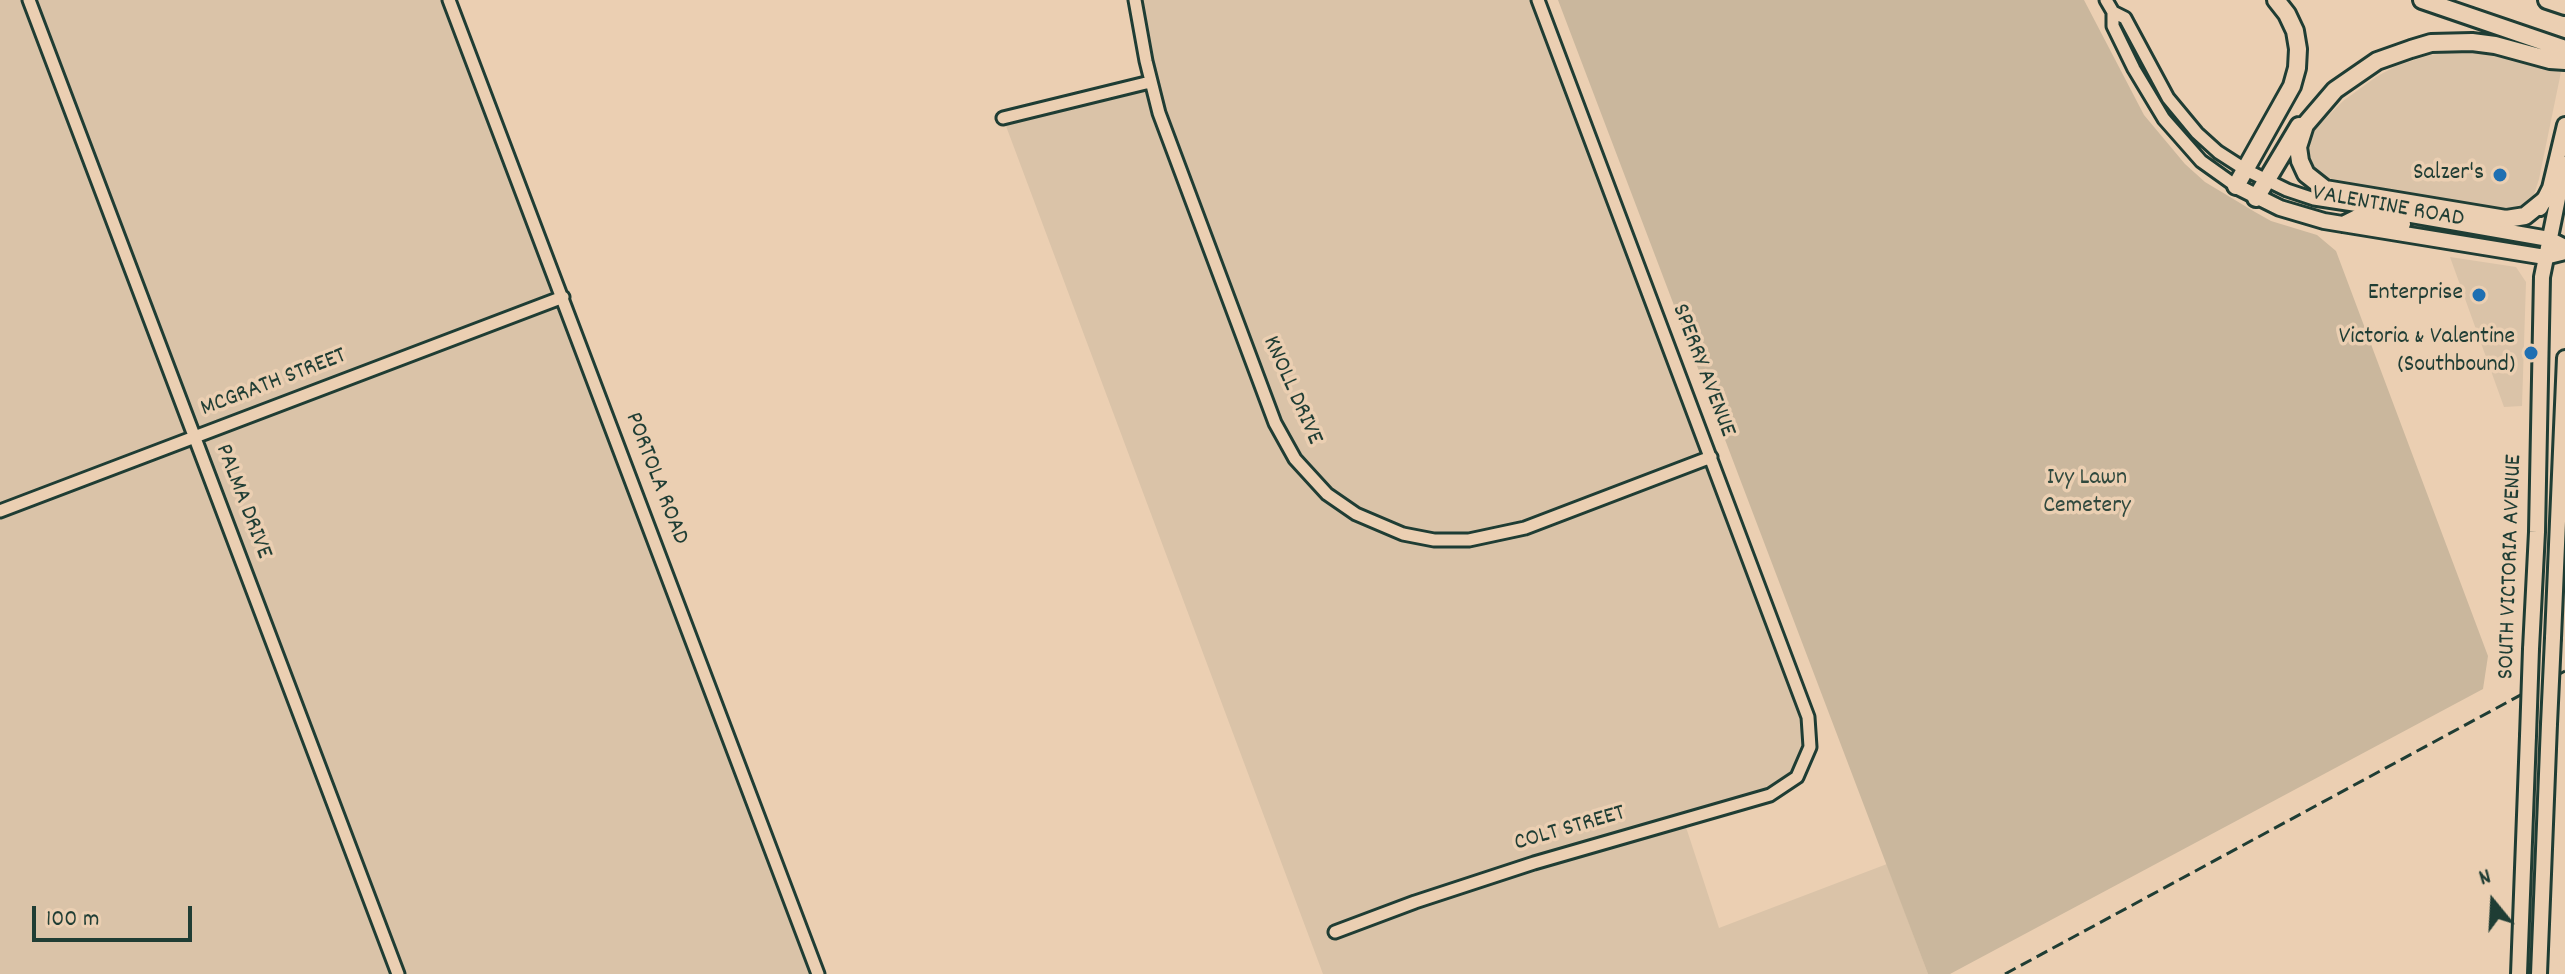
<!DOCTYPE html>
<style>
body{margin:0}
#map{position:relative;width:2565px;height:974px;overflow:hidden;background:#ebcfb2;font-family:Dekko,sans-serif}
canvas{display:block}
.north{position:absolute;left:2453px;top:862px;width:80px;height:80px;-webkit-text-stroke:6px #ebcfb2;paint-order:stroke;rotate:342deg;font-size:22px;font-weight:700;line-height:32px;text-align:center;color:#1f3d34}
.north::after{content:'';display:block;margin:auto;width:28px;height:36px;background:#1f3d34;clip-path:polygon(50% 0,100% 100%,50% 72%,0 100%)}
.scale{position:absolute;left:32px;top:906px;width:160px;height:36px;box-sizing:border-box;border:4px solid #1f3d34;border-top:0;padding-left:10px;font-size:24px;line-height:28px;white-space:nowrap;color:#1f3d34;-webkit-text-stroke:6px #ebcfb2;paint-order:stroke}
</style>
<div id="map">
<canvas width="2565" height="974"></canvas>
<div class="north">N</div>
<div class="scale">100 m</div>
</div>
<script>
const g = document.querySelector('canvas').getContext('2d');
g.lineJoin = 'round';
function paint(path, color) {
  g.fillStyle = color;
  g.fill(path, 'evenodd');
}
function toPath(rows) {
  const path = new Path2D();
  for (const r of rows) {
    path.moveTo(r[0], r[1]);
    for (let i = 2; i < r.length; i += 2) path.lineTo(r[i], r[i + 1]);
  }
  return path;
}
function trace(path, color, width, dash) {
  g.strokeStyle = color;
  g.lineWidth = width;
  g.lineCap = dash ? 'butt' : 'round';
  g.setLineDash(dash || []);
  g.stroke(path);
}
function write(font, color, halo, rows, align = 'center') {
  g.font = font + ' Dekko,sans-serif';
  g.lineWidth = 7;
  g.setLineDash([]);
  g.textBaseline = 'middle';
  g.strokeStyle = halo;
  g.fillStyle = color;
  for (const [text, x, y, turn = 0] of rows) {
    g.save();
    g.translate(x, y);
    g.rotate((+turn || 0) * Math.PI / 180);
    g.textAlign = isNaN(turn) ? turn : align;
    if (halo) g.strokeText(text, 0, 0);
    g.fillText(text, 0, 0);
    g.restore();
  }
}
paint(toPath([
 [0,0,449,0,818,974,0,974],
 [1135,0,1538,0,1811,740,1790,783,1684,821,1719,928,1887,864,1928,974,1323,974,1003,118,1150,82],
 [2470,50,2492,54,2561,72,2539,179,2533,198,2518,209,2502,211,2329,181,2313,170,2306,150,2312,132,2343,101,2376,77,2396,66,2430,55],
 [2450,257,2516,267,2526,282,2522,406,2504,407]
]), '#dac3a8');
paint(toPath([
 [1558,0,2084,0,2144,115,2185,164,2205,182,2255,212,2271,221,2317,235,2336,251,2488,656,2483,689,1950,974,1928,974]
]), '#cab79d');
const minor = toPath([
 [29,0,398,974],
 [449,0,818,974],
 [1135,0,1146,61,1159,113,1275,423,1295,459,1327,494,1356,514,1403,534,1434,540,1469,540,1525,528,1711,457],
 [2106,0,2113,12,2125,18,2168,98,2197,133,2218,152,2246,170,2287,190,2314,199,2360,206],
 [2113,12,2113,26,2134,69,2164,119,2201,161,2236,186],
 [1003,118,1150,82],
 [0,511,563,297],
 [1335,932,1415,902,1534,863,1770,795,1797,777,1810,747,1808,717,1538,0]
]);
const major = toPath([
 [2236,186,2280,208,2324,221,2545,257,2565,252],
 [2360,206,2549,239,2565,247],
 [2540,208,2550,188,2565,125],
 [2343,224,2357,217,2403,224],
 [2553,638,2565,358],
 [2531,649,2537,532,2542,277,2565,164],
 [2519,974,2528,736],
 [2539,974,2549,724]
]);
const highway = toPath([
 [2422,0,2565,49],
 [2547,0,2565,6],
 [2236,186,2292,86,2297,68,2298,49,2295,31,2287,14,2276,0],
 [2256,198,2299,126],
 [2546,199,2525,216,2506,219,2325,189,2306,174,2300,161,2298,147,2305,125,2335,90,2377,61,2411,49,2431,43,2472,42,2495,45,2550,60,2565,61]
]);
trace(minor, '#1f3d34', 17);
trace(major, '#1f3d34', 20);
trace(highway, '#1f3d34', 22);
trace(minor, '#ebcfb2', 11);
trace(major, '#ebcfb2', 14);
trace(highway, '#ebcfb2', 16);
trace(toPath([
 [2005,974,2565,671]
]), '#1f3d34', 3, [12, 6]);
const majorBridge = toPath([
 [2549,724,2553,638],
 [2528,736,2531,649]
]);
trace(majorBridge, '#1f3d34', 20, []);
trace(majorBridge, '#ebcfb2', 14);
for (const [x, y, r, color] of [
 [2500,175,8,"#1f6fb2"],
 [2479,295,8,"#1f6fb2"],
 [2531,353,8,"#1f6fb2"]
]) {
  const dot = new Path2D();
  dot.arc(x, y, r, 0, 2 * Math.PI);
  g.fillStyle = color;
  g.fill(dot);
  trace(dot, '#ebcfb2', 3);
}
write('24px', '#1f3d34', '#ebcfb2', [
 ["Salzer's",2484,175],
 ["Enterprise",2463,295],
 ["Victoria & Valentine",2515,339],
 ["(Southbound)",2515,367]
], 'right');
write('24px', '#1f3d34', '#ebcfb2', [
 ["VALENTINE ROAD",2388,208,10],
 ["SPERRY AVENUE",1702,371,69],
 ["MCGRATH STREET",274,384,-21],
 ["KNOLL DRIVE",1291,391,66],
 ["PORTOLA ROAD",655,479,69],
 ["PALMA DRIVE",242,502,69],
 ["SOUTH VICTORIA AVENUE",2512,567,-88],
 ["COLT STREET",1570,830,-16]
]);
write('24px', '#30493e', '#ebcfb2', [
 ["Ivy Lawn",2087,480],
 ["Cemetery",2087,508]
]);
</script>
